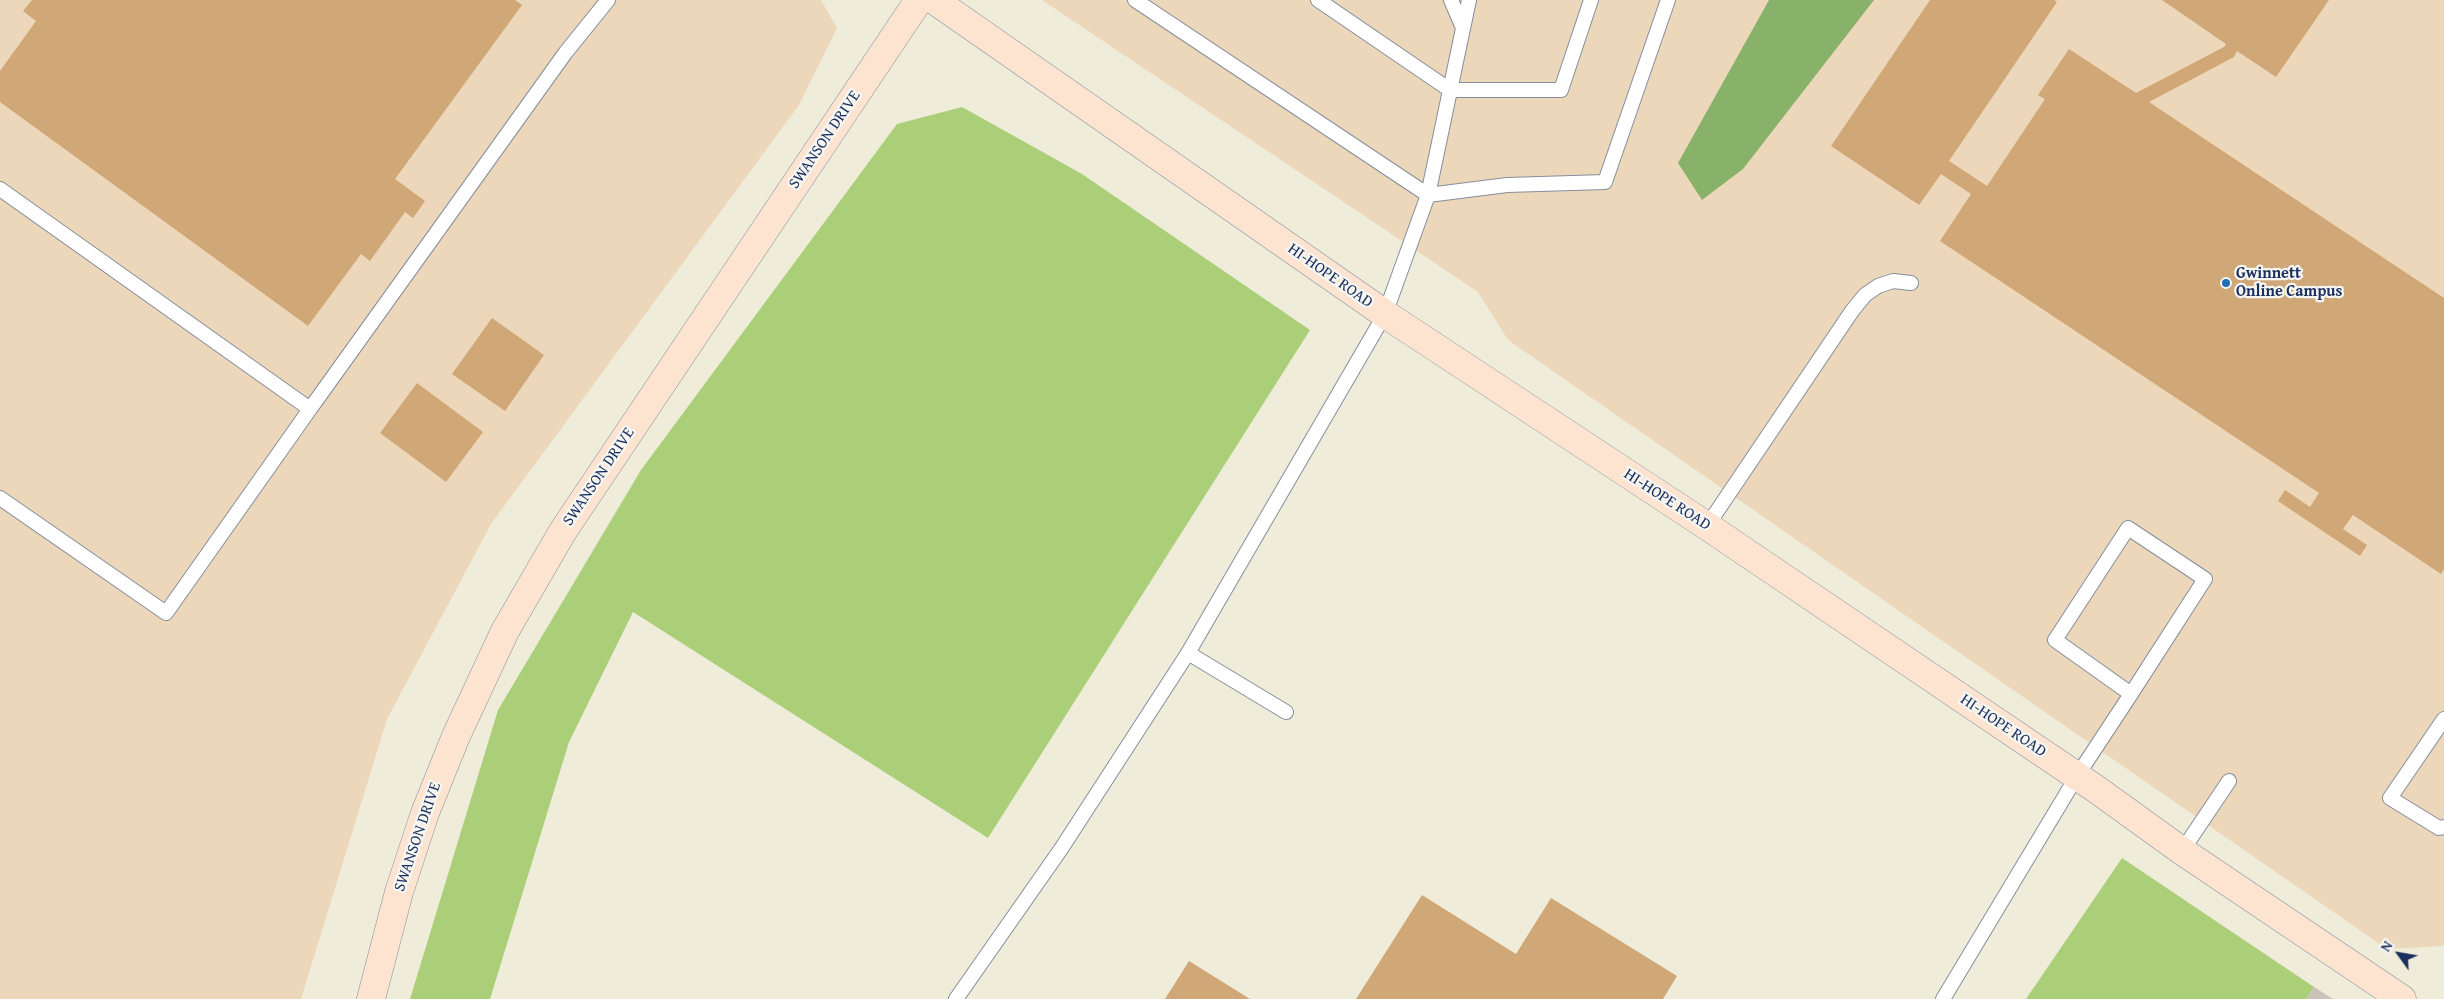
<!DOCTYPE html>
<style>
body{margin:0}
#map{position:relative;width:2444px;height:999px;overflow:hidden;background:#efecd9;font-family:"Gentium Book Plus",serif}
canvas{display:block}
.north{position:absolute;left:2374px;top:929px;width:50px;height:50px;-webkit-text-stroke:4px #f6f6f2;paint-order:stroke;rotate:302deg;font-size:14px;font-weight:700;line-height:20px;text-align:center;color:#1b2f5e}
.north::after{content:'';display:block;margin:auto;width:18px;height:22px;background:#1b2f5e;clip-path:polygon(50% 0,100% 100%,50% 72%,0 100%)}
</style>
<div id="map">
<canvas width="2444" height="999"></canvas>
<div class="north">N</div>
</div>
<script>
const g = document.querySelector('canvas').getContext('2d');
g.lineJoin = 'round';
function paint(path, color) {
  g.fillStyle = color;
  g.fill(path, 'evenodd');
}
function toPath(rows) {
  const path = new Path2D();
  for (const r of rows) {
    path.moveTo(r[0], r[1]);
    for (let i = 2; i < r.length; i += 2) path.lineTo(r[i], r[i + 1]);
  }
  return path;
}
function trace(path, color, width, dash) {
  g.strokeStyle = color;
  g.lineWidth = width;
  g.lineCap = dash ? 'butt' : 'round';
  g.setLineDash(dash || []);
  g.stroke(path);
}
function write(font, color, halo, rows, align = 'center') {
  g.font = font + ' "Gentium Book Plus",serif';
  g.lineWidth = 4.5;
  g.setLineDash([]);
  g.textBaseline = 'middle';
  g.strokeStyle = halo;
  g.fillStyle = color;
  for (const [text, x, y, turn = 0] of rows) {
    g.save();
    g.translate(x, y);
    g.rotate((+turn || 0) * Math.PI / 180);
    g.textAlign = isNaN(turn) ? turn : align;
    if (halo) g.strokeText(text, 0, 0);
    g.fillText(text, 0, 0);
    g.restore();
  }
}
paint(toPath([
 [0,0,821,0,837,28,799,105,491,524,387,719,301,999,0,999],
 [1042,0,2444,0,2444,946,2387,949,1508,340,1478,292]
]), '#edd7bb');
paint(toPath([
 [2314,987,2333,999,2306,999]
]), '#ccc2b9');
paint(toPath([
 [962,107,1082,174,1310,330,988,838,633,612,569,742,490,999,410,999,498,710,641,470,897,124],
 [2122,858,2314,987,2306,999,2026,999]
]), '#abcf79');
paint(toPath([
 [1769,0,1874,0,1743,169,1702,200,1678,163]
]), '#88b269');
paint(toPath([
 [32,0,515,0,522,5,395,179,425,201,413,218,405,212,370,261,361,254,308,326,0,102,0,71,36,21,23,11],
 [1930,0,2054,0,2057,2,1949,161,1987,186,2045,99,2038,95,2069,49,2136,93,2224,47,2226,44,2162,0,2329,0,2276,77,2237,51,2234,57,2149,102,2444,298,2444,569,2441,574,2353,515,2343,529,2367,545,2360,556,2278,501,2285,490,2310,507,2319,493,1940,241,1971,194,1941,174,1919,205,1831,146],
 [492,318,544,355,505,411,452,374],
 [417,383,483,432,446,482,380,433],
 [1422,895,1516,954,1551,898,1677,976,1663,999,1356,999],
 [1189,961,1250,999,1165,999]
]), '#d0a777');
const lane = toPath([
 [1135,0,1428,195,1507,185,1605,182,1668,0],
 [1318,0,1450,90,1561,90,1591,0],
 [1451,0,1463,28],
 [0,189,310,409,566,52,608,0],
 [0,498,166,613,310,409],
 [1707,526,1852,311,1865,295,1878,286,1893,281,1911,283],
 [1188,653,1286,712],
 [2444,719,2390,798,2439,828,2444,827],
 [2182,851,2229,781],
 [956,999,1061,849,1188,653,1385,314,1428,195,1469,0],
 [1943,999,2077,776,2131,694,2205,579,2128,528,2055,640,2131,694]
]);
const secondary = toPath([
 [934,0,1385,314,1707,526,2096,789,2182,851,2402,999],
 [371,999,399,892,425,813,456,736,505,631,563,531,919,0]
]);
trace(lane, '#858e9c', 16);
trace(secondary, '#858e9c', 29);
trace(lane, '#fff', 14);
trace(secondary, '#fde4d1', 28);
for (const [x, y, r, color] of [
 [2226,283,5,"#1f6fb2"]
]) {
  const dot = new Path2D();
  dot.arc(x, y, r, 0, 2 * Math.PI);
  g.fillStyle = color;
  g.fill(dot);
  trace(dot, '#f6f6f2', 2);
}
write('16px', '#1b2f5e', '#f6f6f2', [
 ["SWANSON DRIVE",825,140,-56],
 ["HI-HOPE ROAD",1330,276,35],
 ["SWANSON DRIVE",599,477,-56],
 ["HI-HOPE ROAD",1667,500,33],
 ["HI-HOPE ROAD",2003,726,34],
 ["SWANSON DRIVE",418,837,-71]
]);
write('bold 16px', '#1b2f5e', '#f6f6f2', [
 ["Gwinnett",2236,274],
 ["Online Campus",2236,292]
], 'left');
</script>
